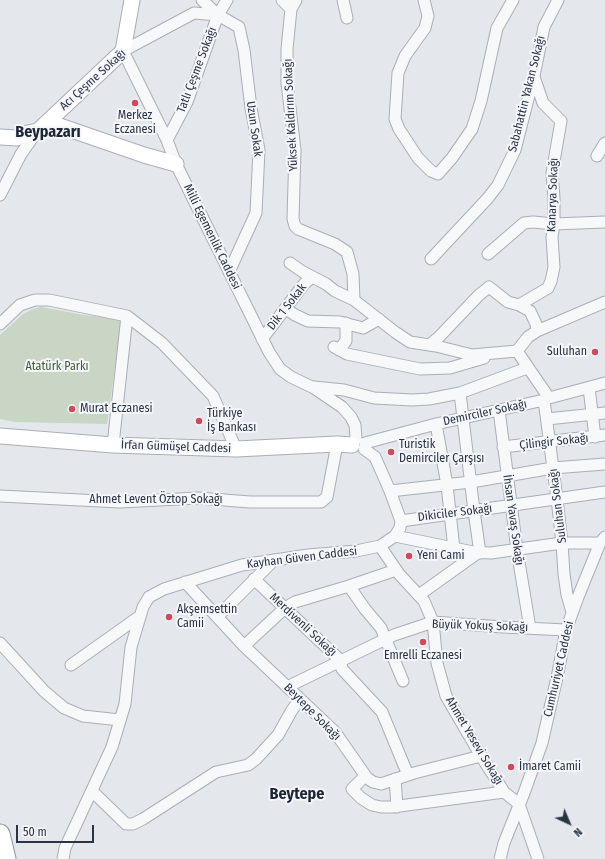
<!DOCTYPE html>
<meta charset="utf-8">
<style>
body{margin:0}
#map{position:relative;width:605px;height:859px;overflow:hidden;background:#e4e7ec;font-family:"Fira Sans Condensed",sans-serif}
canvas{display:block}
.north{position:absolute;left:549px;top:803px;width:40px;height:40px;-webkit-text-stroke:3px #f4f6f9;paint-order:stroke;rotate:136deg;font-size:11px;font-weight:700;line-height:16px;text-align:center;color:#2b3445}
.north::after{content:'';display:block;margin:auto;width:14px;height:18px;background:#2b3445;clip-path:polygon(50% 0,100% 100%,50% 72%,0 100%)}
.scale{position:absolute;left:16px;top:825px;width:78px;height:18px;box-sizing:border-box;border:2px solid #2b3445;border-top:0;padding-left:5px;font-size:12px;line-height:14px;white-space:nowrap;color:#2b3445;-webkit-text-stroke:3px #f4f6f9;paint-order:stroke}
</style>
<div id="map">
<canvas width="605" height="859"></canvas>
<div class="north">N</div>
<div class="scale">50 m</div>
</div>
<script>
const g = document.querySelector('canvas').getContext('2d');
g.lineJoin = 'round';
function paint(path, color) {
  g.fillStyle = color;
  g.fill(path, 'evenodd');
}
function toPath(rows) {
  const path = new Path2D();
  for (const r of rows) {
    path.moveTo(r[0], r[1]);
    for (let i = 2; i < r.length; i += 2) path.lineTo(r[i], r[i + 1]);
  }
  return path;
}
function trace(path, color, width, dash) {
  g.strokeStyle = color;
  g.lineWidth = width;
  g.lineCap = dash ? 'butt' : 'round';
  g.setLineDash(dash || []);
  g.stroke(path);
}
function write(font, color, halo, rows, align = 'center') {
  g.font = font + ' "Fira Sans Condensed",sans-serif';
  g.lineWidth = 4;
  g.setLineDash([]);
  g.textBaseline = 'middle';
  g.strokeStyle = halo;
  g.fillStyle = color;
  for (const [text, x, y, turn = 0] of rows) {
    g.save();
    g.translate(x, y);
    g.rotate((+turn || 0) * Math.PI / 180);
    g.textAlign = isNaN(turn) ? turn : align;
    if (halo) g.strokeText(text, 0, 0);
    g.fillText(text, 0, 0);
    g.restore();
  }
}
paint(toPath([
 [41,307,84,315,122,319,107,424,15,422,0,419,0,335,23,314,33,309]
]), '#c9d6c5');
const street = toPath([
 [202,0,218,15,239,27,244,50,251,108,259,150,256,213,229,272],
 [282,0,291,9],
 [296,0,291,9,287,49,287,83,295,150,293,219,295,226,298,229,335,244,347,252,353,274,354,300,395,332,410,342,436,346,472,355,517,351],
 [343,0,347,18],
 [424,0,428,16,425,28,405,56,398,73,395,119,399,129,418,158,431,171,438,174,452,158,472,129,481,101,497,28,513,0],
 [218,15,194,13,123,51,167,140,176,164,269,352,280,369,291,377,314,388,342,407,351,417,355,425,356,439],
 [167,140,187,102,218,15,227,0],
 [597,156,605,143],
 [0,195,21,154,38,130],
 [488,254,524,223,533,222,554,224,605,222],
 [431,259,488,198,498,185,515,150,534,76,544,27,558,0],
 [290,263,303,272,326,284,335,291,354,300],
 [519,305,548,288,551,281,554,267,552,237,554,224,554,198,552,173,561,121,543,103,534,77],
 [286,309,295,315,308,321,340,322,363,328,379,319],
 [0,324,20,305,35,300,49,300,127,316,162,343,213,396,236,449],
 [262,339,304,284,312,277],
 [429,345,439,337,479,295,489,287,508,302,519,305,530,311,536,324,537,331],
 [334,347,347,354,420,369,450,368,484,358],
 [339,350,346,341,346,323],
 [517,351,528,337,537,331,605,302],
 [517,351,549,398],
 [314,387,344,390,374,398,412,400,429,399,460,393,527,368],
 [589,388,595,437],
 [460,393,474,511,480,553],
 [544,400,557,499,562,543,564,574,567,595,572,612],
 [499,410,517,550,530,628],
 [547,419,605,413],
 [436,424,447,485,454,549],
 [365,443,436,424,544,400,549,398,605,383],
 [113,445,127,316],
 [503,447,605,435],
 [390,491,471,482,553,468,605,464],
 [0,496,120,502,198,498,250,502,321,502,327,497,337,444],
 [401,521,605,492],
 [395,536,473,552,491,553,562,543,600,543],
 [380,546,399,574,424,601,433,622,437,663,446,696,481,756,504,792,519,804,538,859],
 [254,579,340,660,342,669,382,712,408,775],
 [185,582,244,646,335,732,367,778,373,782,381,784,414,773,481,756],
 [349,586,365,609,381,628,403,681],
 [419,595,479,552],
 [217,617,274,560],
 [0,643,44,691,64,708,83,716,120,720],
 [244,646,285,608,295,602,349,586,396,570],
 [71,665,140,616],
 [287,687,394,635,433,622,503,627,566,630],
 [365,776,352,789,361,798,372,805,381,807,392,807,504,792],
 [395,779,397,807],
 [92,791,126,824,133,824,143,819,216,772,239,767,248,765,256,759,278,735,292,710,300,699],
 [63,859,65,848,112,747,125,704,131,647,143,607,149,597,164,589,242,565,308,555,356,551,380,546,395,536,400,528,401,521,390,491,375,457,364,449],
 [500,859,504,843,524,793,542,743,558,673,566,630,578,597,600,543,605,537]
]);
const secondary = toPath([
 [39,130,123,51,132,0],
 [0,137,17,138,28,133,60,126,144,155,176,164],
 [0,436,113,445,236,449,337,444,352,445]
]);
const highway = toPath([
 [0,834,6,859]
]);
trace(street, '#a9aeb7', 13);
trace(secondary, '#a9aeb7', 17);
trace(highway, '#8b94a3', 21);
trace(street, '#f7f8fa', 11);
trace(secondary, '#fff', 15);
trace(highway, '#fff', 19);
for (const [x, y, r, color] of [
 [135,103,4,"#d1495b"],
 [595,352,4,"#d1495b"],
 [72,409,4,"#d1495b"],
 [199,421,4,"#d1495b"],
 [391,452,4,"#d1495b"],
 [409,556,4,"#d1495b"],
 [169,617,4,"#d1495b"],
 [423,642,4,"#d1495b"],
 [511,767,4,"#d1495b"]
]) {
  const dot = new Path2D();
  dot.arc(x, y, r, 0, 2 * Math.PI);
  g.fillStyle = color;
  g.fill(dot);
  trace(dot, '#f4f6f9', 1.5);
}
write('12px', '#2b3445', '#f4f6f9', [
 ["Tatlı Çeşme Sokağı",197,70,-69],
 ["Acı Çeşme Sokağı",93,80,-42],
 ["Sabahattin Yakan Sokağı",527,94,-76],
 ["Yüksek Kaldırım Sokağı",291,115,-93],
 ["Uzun Sokak",254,129,82],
 ["Kanarya Sokağı",553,195,-88],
 ["Milli Egemenlik Caddesi",212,237,64],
 ["Dik 1 Sokak",287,307,-52],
 ["Demirciler Sokağı",485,413,-12],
 ["Çilingir Sokağı",554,442,-6],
 ["İrfan Gümüşel Caddesi",176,447,2],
 ["Ahmet Levent Öztop Sokağı",156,500],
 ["Suluhan Sokağı",558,506,-97],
 ["Dikiciler Sokağı",455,513,-7],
 ["İhsan Yavaş Sokağı",513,520,82],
 ["Kayhan Güven Caddesi",302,558,-7],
 ["Merdivenli Sokağı",303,625,43],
 ["Büyük Yokuş Sokağı",480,626,2],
 ["Cumhuriyet Caddesi",559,669,-77],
 ["Beytepe Sokağı",312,712,45],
 ["Ahmet Yesevi Sokağı",474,741,59]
]);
write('12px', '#2b3445', '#f4f6f9', [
 ["Merkez",135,116,"center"],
 ["Eczanesi",135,130,"center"],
 ["Suluhan",587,352,"right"],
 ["Murat Eczanesi",80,409],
 ["Türkiye",207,414],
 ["İş Bankası",207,428],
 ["Turistik",399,445],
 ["Demirciler Çarşısı",399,459],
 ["Yeni Cami",417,556],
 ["Akşemsettin",177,610],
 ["Camii",177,624],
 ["Emrelli Eczanesi",423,656,"center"],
 ["İmaret Camii",519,767]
], 'left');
write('12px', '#3f6138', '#f4f6f9', [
 ["Atatürk Parkı",57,367]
]);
write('bold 16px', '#1d2536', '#f4f6f9', [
 ["Beypazarı",48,133],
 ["Beytepe",297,795]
]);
</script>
